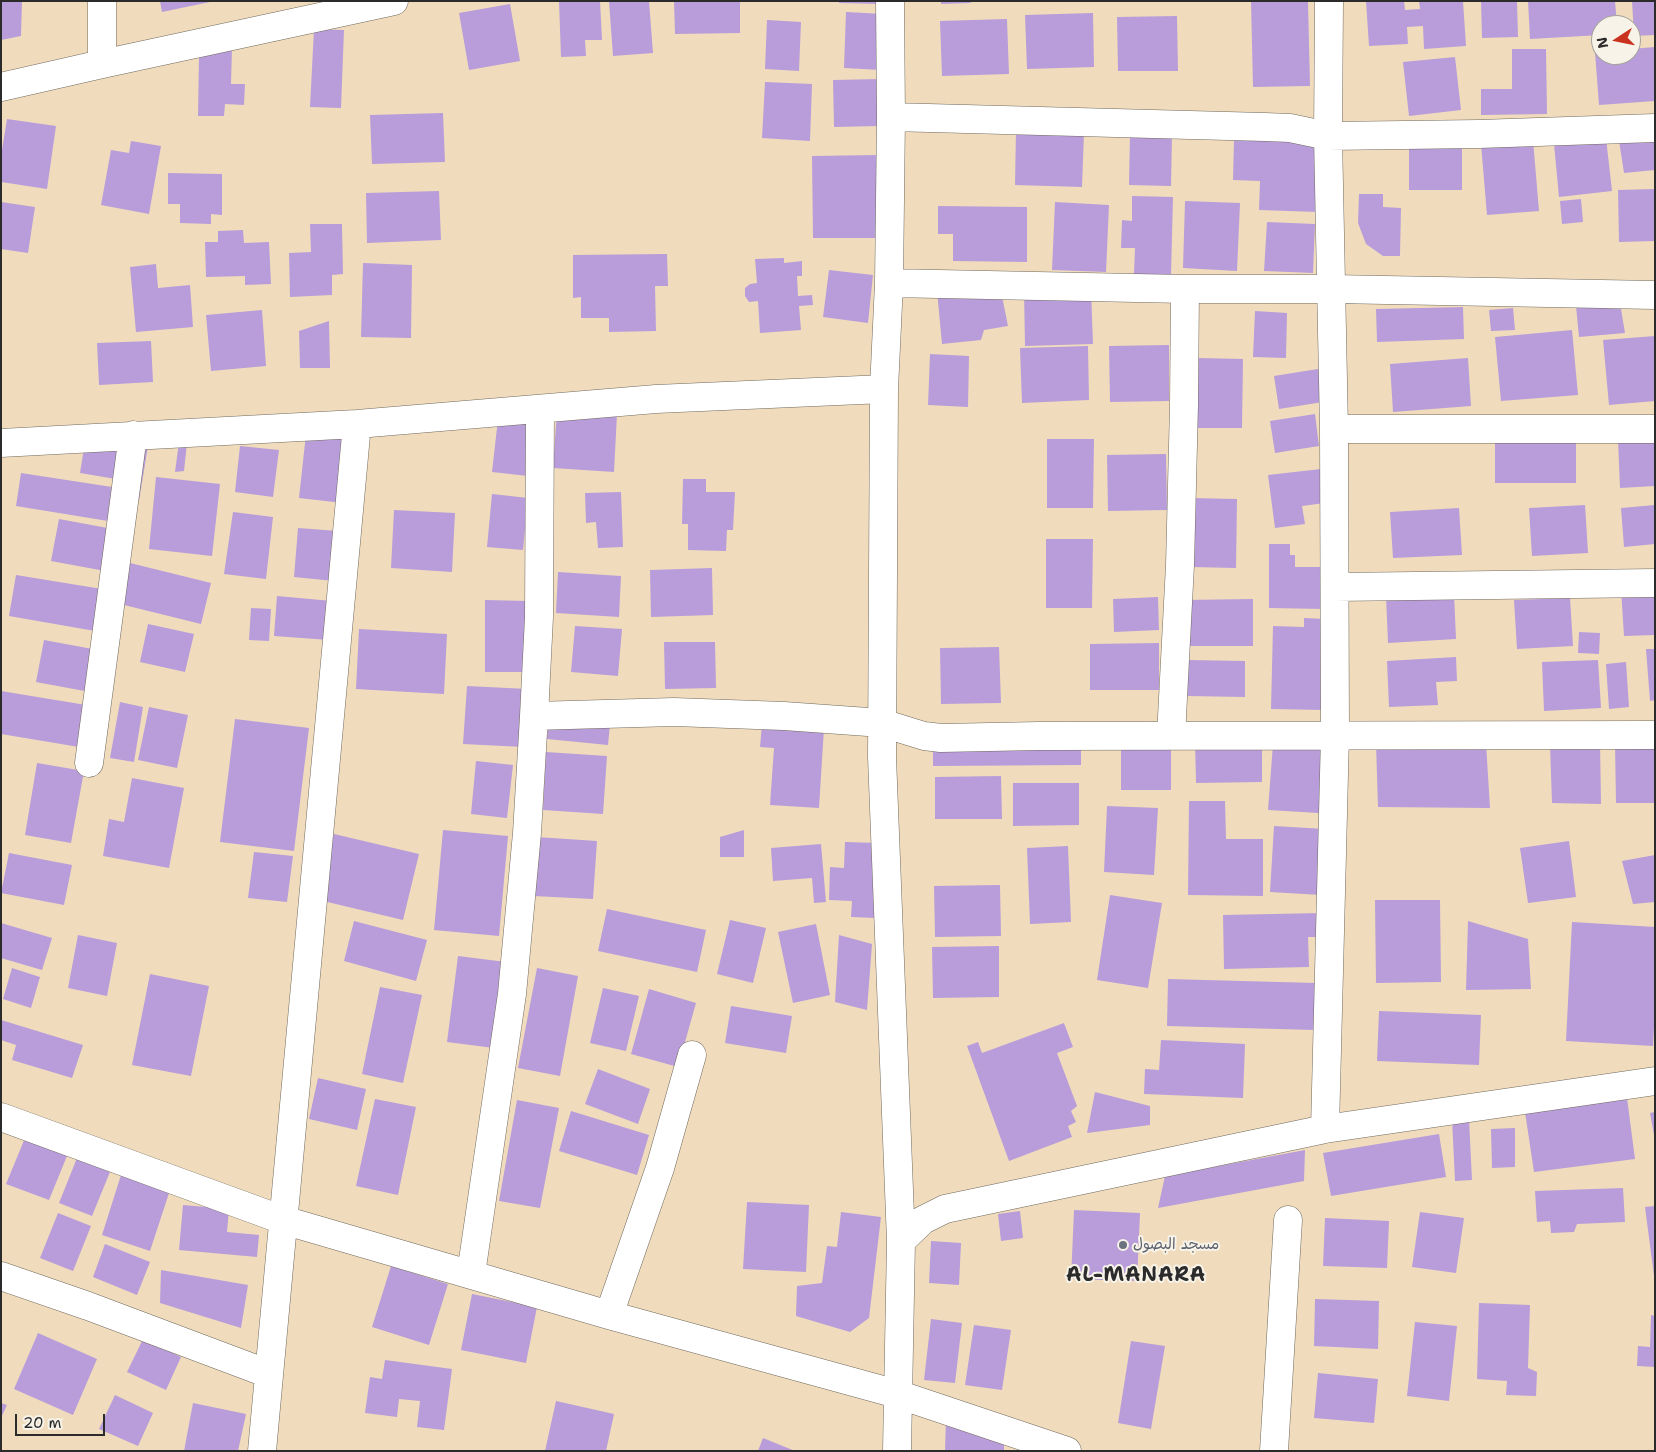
<!DOCTYPE html>
<meta charset="utf-8">
<style>
body{margin:0}
#map{position:relative;width:1656px;height:1452px;overflow:hidden;background:#f0dcbc;font-family:"Shantell Sans",sans-serif}
canvas{display:block}
.frame{position:absolute;inset:0;border:2px solid #2b2b2b;pointer-events:none}
.north{position:absolute;left:1591px;top:15px;width:50px;height:50px;box-sizing:border-box;background:#f7f3e8;border:1px solid #a5a39c;border-radius:50%;rotate:259deg;font-size:14px;font-weight:700;line-height:20px;text-align:center;color:#2b2b2b}
.north::after{content:'';display:block;margin:auto;width:18px;height:22px;background:#c8321e;clip-path:polygon(50% 0,100% 100%,50% 72%,0 100%)}
.scale{position:absolute;left:15px;top:1414px;width:90px;height:22px;box-sizing:border-box;border:2px solid #2b2b2b;border-top:0;padding-left:6px;font-size:15px;line-height:18px;white-space:nowrap;color:#2b2b2b;-webkit-text-stroke:4px #f7f3e8;paint-order:stroke}
</style>
<div id="map">
<canvas width="1656" height="1452"></canvas>
<div class="frame"></div>
<div class="north">N</div>
<div class="scale">20 m</div>
</div>
<script>
const g = document.querySelector('canvas').getContext('2d');
g.lineJoin = 'round';
function paint(path, color) {
  g.fillStyle = color;
  g.fill(path, 'evenodd');
}
function toPath(rows) {
  const path = new Path2D();
  for (const r of rows) {
    path.moveTo(r[0], r[1]);
    for (let i = 2; i < r.length; i += 2) path.lineTo(r[i], r[i + 1]);
  }
  return path;
}
function trace(path, color, width, dash) {
  g.strokeStyle = color;
  g.lineWidth = width;
  g.lineCap = dash ? 'butt' : 'round';
  g.setLineDash(dash || []);
  g.stroke(path);
}
function write(font, color, halo, rows, align = 'center') {
  g.font = font + ' "Shantell Sans","Playpen Sans Arabic",sans-serif';
  g.lineWidth = 4;
  g.setLineDash([]);
  g.textBaseline = 'middle';
  g.strokeStyle = halo;
  g.fillStyle = color;
  for (const [text, x, y, turn = 0] of rows) {
    g.save();
    g.translate(x, y);
    g.rotate((+turn || 0) * Math.PI / 180);
    g.textAlign = isNaN(turn) ? turn : align;
    if (halo) g.strokeText(text, 0, 0);
    g.fillText(text, 0, 0);
    g.restore();
  }
}
paint(toPath([
 [1,1,22,1,21,36,1,40],
 [160,1,209,1,210,2,162,12],
 [559,1,600,1,602,40,585,40,586,56,561,57],
 [609,1,649,1,653,53,613,56],
 [674,1,740,1,740,33,675,34],
 [839,1,880,1,880,4,839,3],
 [941,1,970,1,971,3,941,4],
 [1251,1,1308,1,1310,86,1253,87],
 [1366,1,1404,1,1405,10,1420,9,1419,1,1463,1,1466,46,1424,49,1423,26,1407,27,1408,44,1369,46],
 [1481,1,1517,1,1518,37,1482,38],
 [1528,1,1615,1,1617,25,1601,25,1601,35,1530,39],
 [1632,1,1655,1,1655,35,1634,36],
 [510,4,520,61,469,70,459,13],
 [846,12,883,14,881,70,844,68],
 [1093,13,1094,67,1027,69,1025,15],
 [1177,16,1178,71,1118,71,1117,17],
 [1007,19,1009,74,942,76,940,21],
 [767,20,801,22,799,71,765,69],
 [314,29,344,30,341,108,310,107],
 [1655,47,1655,101,1599,105,1595,52,1601,51,1601,55,1631,55,1631,49],
 [232,48,231,84,245,84,244,105,225,104,224,116,198,116,199,57],
 [1512,49,1546,49,1547,114,1481,115,1481,89,1512,89],
 [1455,57,1461,110,1409,116,1403,62],
 [880,79,880,126,834,127,833,80],
 [765,82,812,84,810,141,762,138],
 [443,113,445,162,372,164,370,115],
 [7,119,56,126,47,189,1,182,1,156],
 [1016,131,1084,132,1082,187,1015,185],
 [1655,132,1655,170,1624,173,1618,134],
 [1130,133,1172,134,1171,186,1129,185],
 [1234,138,1320,141,1318,212,1259,210,1260,181,1233,180],
 [1606,138,1612,191,1559,197,1554,144],
 [1409,140,1462,140,1462,190,1409,190],
 [1533,140,1539,211,1487,215,1481,144],
 [131,141,161,146,149,214,101,205,111,150,129,153],
 [877,155,878,238,813,238,812,156],
 [168,173,222,174,222,215,211,214,211,224,180,223,180,204,168,204],
 [1655,189,1655,241,1619,242,1618,190],
 [439,191,441,240,367,243,366,193],
 [1359,194,1383,194,1383,207,1401,208,1400,256,1383,256,1366,244,1358,223],
 [1132,196,1173,197,1171,275,1134,274,1135,248,1121,248,1122,220,1132,221],
 [1581,199,1583,222,1562,224,1560,201],
 [1185,201,1240,203,1237,271,1183,268],
 [1,202,35,207,28,253,1,249],
 [1055,202,1109,205,1106,272,1052,270],
 [938,206,1027,207,1027,262,953,261,953,234,938,234],
 [1267,222,1315,224,1313,273,1264,271],
 [310,224,342,224,343,274,332,275,332,295,290,297,289,253,311,252],
 [243,230,244,243,269,242,271,284,245,285,245,276,206,277,205,242,218,242,218,231],
 [667,254,668,286,655,286,656,331,609,332,609,318,581,318,581,297,573,298,573,255],
 [784,258,784,263,802,261,802,276,797,276,798,296,812,295,813,305,799,306,801,330,760,333,758,301,749,302,745,296,745,288,750,284,757,283,755,259],
 [363,263,412,265,411,338,361,337],
 [156,264,158,288,190,285,193,327,136,332,130,267],
 [829,270,873,275,868,323,823,317],
 [1091,290,1093,344,1025,346,1024,291],
 [937,291,1001,291,1008,326,984,330,981,340,942,344],
 [1576,306,1621,309,1625,333,1579,337],
 [1463,307,1464,339,1377,342,1376,309],
 [1513,308,1515,330,1491,331,1489,310],
 [262,310,266,366,211,371,206,315],
 [1255,311,1287,313,1286,358,1253,357],
 [329,321,330,368,300,368,299,331],
 [1572,330,1578,395,1501,401,1495,337],
 [1655,336,1655,401,1609,405,1603,340],
 [151,341,153,382,99,385,97,343],
 [1169,345,1169,401,1110,402,1109,346],
 [1088,346,1089,400,1022,403,1020,348],
 [930,354,969,356,968,407,928,405],
 [1197,358,1243,359,1242,428,1196,428],
 [1468,358,1471,406,1393,412,1390,364],
 [1318,369,1323,402,1279,409,1274,376],
 [557,411,617,414,614,472,553,468],
 [1315,414,1319,446,1275,453,1270,421],
 [498,419,534,423,528,476,492,472],
 [350,431,343,503,299,498,306,434],
 [1495,436,1576,437,1576,483,1495,483],
 [1655,438,1655,486,1620,488,1618,440],
 [1047,439,1094,439,1093,508,1047,508],
 [85,442,121,447,116,479,80,473],
 [179,442,187,443,184,471,175,472],
 [137,444,148,446,139,501,128,500],
 [240,446,279,450,273,497,235,492],
 [1166,454,1167,510,1108,511,1107,455],
 [1321,469,1325,503,1302,506,1305,524,1275,528,1268,475],
 [21,473,112,487,108,521,16,506],
 [156,477,220,484,212,556,149,549],
 [683,479,706,479,706,492,735,492,733,530,727,530,726,551,688,550,688,524,682,524],
 [621,492,623,547,598,548,596,522,586,523,585,493],
 [492,494,528,498,523,550,487,547],
 [1190,498,1237,499,1236,568,1190,567],
 [1585,505,1588,553,1532,556,1529,508],
 [1655,505,1655,544,1624,547,1621,508],
 [1459,508,1462,555,1393,558,1390,512],
 [394,510,455,513,452,572,391,568],
 [233,512,273,517,266,579,224,574],
 [59,519,113,529,105,571,51,561],
 [298,528,338,531,334,581,294,577],
 [1046,539,1093,539,1092,608,1046,608],
 [1269,544,1290,544,1290,555,1295,555,1295,567,1325,567,1325,609,1269,608],
 [126,562,211,583,201,624,116,603],
 [712,568,713,615,651,617,650,570],
 [558,572,621,576,619,617,556,613],
 [16,575,102,589,95,631,9,616],
 [1655,588,1655,635,1624,636,1621,589],
 [1454,593,1456,639,1388,643,1386,596],
 [277,596,332,601,329,640,274,636],
 [1158,597,1159,630,1114,632,1113,599],
 [1570,598,1573,646,1517,649,1514,600],
 [1253,599,1253,646,1184,646,1184,600],
 [485,600,528,601,527,672,485,672],
 [251,608,271,609,269,641,249,640],
 [1304,618,1327,619,1325,710,1271,709,1273,626,1304,627],
 [148,624,194,634,185,672,140,662],
 [575,626,622,629,618,676,571,672],
 [359,629,447,634,444,694,356,689],
 [1579,632,1600,633,1599,654,1578,653],
 [44,640,98,650,90,692,36,682],
 [664,642,715,642,716,688,665,689],
 [1159,643,1159,690,1090,690,1090,644],
 [999,647,1001,703,941,704,940,648],
 [1646,649,1655,649,1655,700,1650,701],
 [1456,657,1457,681,1436,682,1438,705,1389,707,1387,661],
 [1187,660,1245,661,1245,697,1187,696],
 [1598,660,1601,708,1544,711,1542,662],
 [1626,662,1629,707,1609,709,1606,664],
 [467,686,528,689,524,747,463,744],
 [1,691,86,705,79,747,1,734],
 [120,702,143,707,134,762,110,758],
 [149,707,188,715,177,768,138,760],
 [235,719,309,728,294,851,220,842],
 [549,719,610,724,608,745,547,739],
 [762,724,824,728,819,808,770,805,774,748,760,747],
 [1195,740,1262,740,1262,782,1196,783],
 [933,742,1081,742,1081,765,933,766],
 [1600,742,1601,804,1552,803,1550,744],
 [1121,743,1171,743,1171,790,1121,790],
 [1486,743,1490,808,1378,807,1376,744],
 [1615,743,1655,743,1655,803,1616,803],
 [1273,744,1323,747,1319,813,1268,810],
 [546,752,607,756,603,814,543,810],
 [476,761,513,765,507,818,471,814],
 [37,763,84,771,71,843,25,835],
 [1001,776,1002,819,935,819,935,777],
 [132,778,184,788,169,868,103,856,109,819,124,822],
 [1013,783,1079,783,1079,825,1013,826],
 [1189,801,1225,801,1226,839,1263,839,1263,896,1188,895],
 [1107,806,1158,808,1154,875,1104,872],
 [1274,826,1325,829,1321,895,1270,892],
 [443,830,508,836,499,936,434,930],
 [744,830,744,857,720,857,720,837],
 [334,834,419,854,403,920,319,900],
 [536,837,597,841,593,899,533,896],
 [1569,841,1576,897,1528,903,1520,848],
 [845,842,879,843,876,918,851,917,852,901,829,900,830,867,844,868],
 [821,844,826,902,814,903,812,878,773,881,771,848],
 [1068,846,1071,922,1030,924,1027,848],
 [254,852,293,856,287,902,248,898],
 [9,853,72,865,64,905,1,893],
 [1655,855,1655,902,1633,904,1622,861],
 [1000,885,1001,936,935,937,934,886],
 [1110,895,1162,903,1148,988,1097,980],
 [1375,900,1440,900,1441,982,1376,983],
 [607,909,706,930,697,972,598,951],
 [1322,913,1322,937,1308,937,1309,967,1224,969,1223,915],
 [730,920,766,928,753,983,717,974],
 [354,921,427,940,416,981,344,961],
 [1468,921,1528,939,1531,989,1466,990],
 [1572,922,1655,927,1655,1008,1653,1046,1566,1041],
 [1,923,52,938,42,970,1,958],
 [816,924,830,995,793,1003,778,932],
 [78,935,117,943,107,996,68,988],
 [839,935,872,944,867,1010,835,1002],
 [999,946,999,997,933,998,932,947],
 [458,956,506,962,494,1048,447,1042],
 [12,968,40,977,31,1008,3,999],
 [537,968,578,976,560,1076,518,1068],
 [150,974,209,986,191,1076,132,1065],
 [1168,979,1316,983,1315,1030,1167,1026],
 [380,987,422,995,403,1083,362,1074],
 [603,988,639,996,626,1051,590,1043],
 [649,989,696,1003,678,1067,631,1054],
 [731,1006,792,1016,786,1053,725,1043],
 [1379,1011,1481,1015,1479,1065,1377,1061],
 [1,1020,83,1045,72,1078,12,1060,16,1045,1,1040],
 [1064,1023,1073,1047,1057,1053,1077,1106,1071,1111,1076,1122,1068,1126,1072,1137,1009,1161,967,1046,978,1042,982,1053],
 [1161,1040,1245,1044,1243,1098,1144,1094,1145,1069,1159,1070],
 [598,1069,650,1089,638,1124,585,1104],
 [318,1078,366,1089,357,1130,309,1119],
 [1095,1092,1150,1106,1150,1125,1087,1133],
 [1627,1098,1635,1159,1534,1172,1525,1112],
 [375,1099,416,1107,398,1195,356,1186],
 [517,1100,559,1108,540,1208,499,1201],
 [571,1111,649,1135,637,1175,559,1151],
 [1655,1112,1655,1135,1654,1135,1650,1113],
 [1452,1119,1469,1119,1472,1180,1455,1181],
 [1515,1128,1515,1167,1492,1168,1491,1129],
 [1439,1134,1446,1177,1331,1196,1323,1153],
 [25,1138,67,1156,49,1200,6,1184],
 [1305,1150,1304,1181,1158,1208,1165,1176],
 [77,1158,110,1172,92,1216,59,1203],
 [121,1175,170,1190,150,1251,102,1235],
 [1623,1188,1625,1222,1577,1224,1574,1232,1551,1233,1550,1221,1537,1222,1535,1191],
 [747,1202,809,1205,806,1272,743,1269],
 [183,1205,229,1209,227,1232,259,1235,257,1257,179,1250],
 [1655,1206,1655,1276,1654,1276,1645,1207],
 [1074,1210,1140,1213,1137,1281,1071,1279],
 [1020,1211,1023,1238,1001,1241,998,1214],
 [841,1212,881,1217,869,1318,850,1332,796,1316,797,1286,822,1283,827,1246,837,1247],
 [1420,1212,1464,1218,1456,1273,1412,1267],
 [58,1213,91,1226,73,1271,40,1258],
 [1325,1218,1389,1221,1387,1268,1323,1266],
 [931,1241,961,1243,959,1285,929,1283],
 [105,1244,150,1262,137,1295,93,1277],
 [391,1266,448,1284,429,1345,372,1327],
 [161,1270,248,1285,241,1328,160,1303],
 [472,1294,537,1307,526,1363,461,1350],
 [1315,1299,1379,1301,1378,1349,1314,1346],
 [1479,1303,1530,1305,1528,1368,1537,1372,1536,1396,1506,1395,1507,1381,1477,1379],
 [1651,1315,1655,1316,1655,1367,1637,1366,1638,1346,1650,1347],
 [931,1319,962,1323,955,1383,924,1380],
 [1415,1322,1457,1326,1449,1401,1407,1396],
 [974,1325,1011,1330,1002,1390,965,1385],
 [38,1333,97,1359,73,1415,14,1389],
 [143,1339,181,1357,166,1390,127,1372],
 [1131,1341,1165,1346,1151,1429,1118,1423],
 [385,1360,452,1369,444,1430,417,1427,420,1401,399,1399,397,1417,365,1413,370,1377,382,1379],
 [1318,1373,1378,1379,1374,1423,1314,1418],
 [115,1395,153,1413,138,1446,99,1429],
 [556,1401,614,1414,606,1451,545,1451],
 [1,1403,7,1405,1,1418],
 [193,1403,246,1414,238,1451,184,1451],
 [946,1418,1004,1437,1004,1451,945,1451],
 [763,1438,795,1451,758,1451]
]), '#b89dda');
const minor = toPath([
 [890,1,891,117,889,283,884,389,882,757,901,1241,897,1451],
 [102,64,394,1],
 [1,87,102,64,102,1],
 [891,117,1265,127,1290,128,1328,136,1479,134,1655,128],
 [889,283,1185,289,1332,289,1655,295],
 [540,409,539,617,534,716,674,712,784,716,882,723,924,736,941,738,1039,736,1655,735],
 [1334,429,1655,429],
 [1,443,357,424,656,399,884,389],
 [1335,587,1655,583],
 [1171,736,1180,565,1184,405,1185,289],
 [89,763,133,435],
 [1,1117,283,1220,609,1315,897,1394,1067,1451],
 [1325,1129,1335,735,1334,429,1328,136,1329,1],
 [901,1241,923,1220,945,1209,1325,1129,1655,1081],
 [471,1274,512,994,527,833,534,716],
 [1,1276,88,1306,269,1374],
 [609,1315,660,1168,692,1055],
 [262,1451,357,424],
 [1274,1451,1288,1220]
]);
trace(minor, '#70695e', 29);
trace(minor, '#fff', 28);
for (const [x, y, r, color] of [
 [1123,1245,5,"#6b7280"]
]) {
  const dot = new Path2D();
  dot.arc(x, y, r, 0, 2 * Math.PI);
  g.fillStyle = color;
  g.fill(dot);
  trace(dot, '#f7f3e8', 2);
}
write('15px', '#5b616d', '#f7f3e8', [
 ["مسجد البصول",1133,1245]
], 'left');
g.letterSpacing = '1px';
write('bold 20px', '#2b2b2b', '#f7f3e8', [
 ["AL-MANARA",1136,1276]
]);
g.letterSpacing = '0px';
</script>
